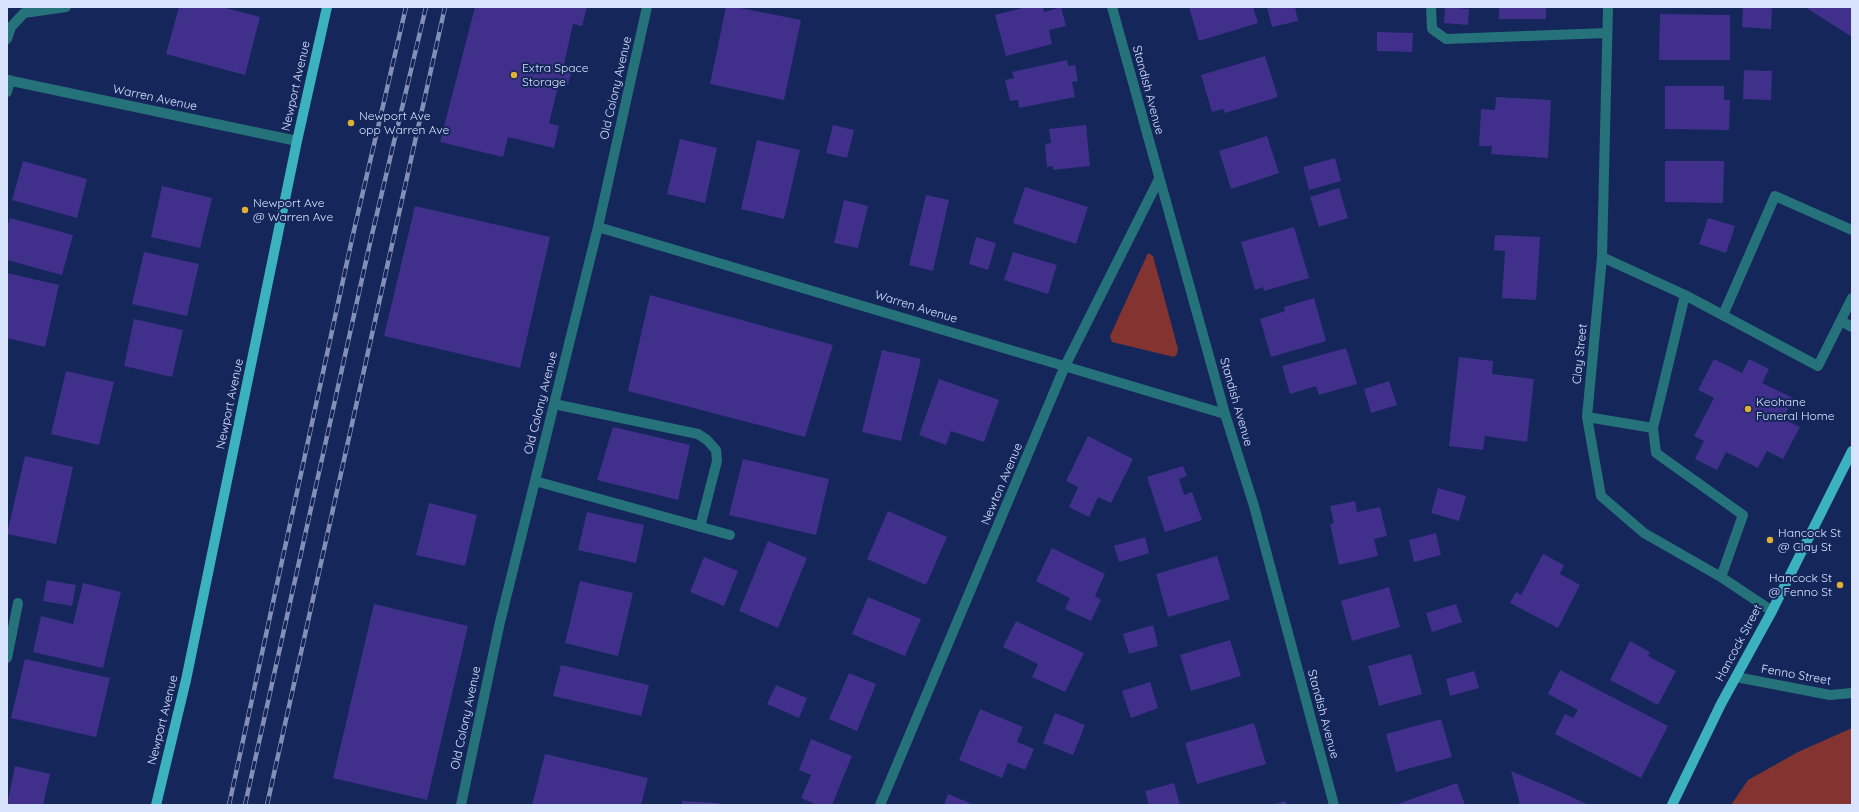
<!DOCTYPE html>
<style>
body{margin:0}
#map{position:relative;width:1859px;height:812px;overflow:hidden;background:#14265a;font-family:Quicksand,sans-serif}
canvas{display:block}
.frame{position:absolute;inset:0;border:8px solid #d8e4fe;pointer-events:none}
</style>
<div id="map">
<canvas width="1859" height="812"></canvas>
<div class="frame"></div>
</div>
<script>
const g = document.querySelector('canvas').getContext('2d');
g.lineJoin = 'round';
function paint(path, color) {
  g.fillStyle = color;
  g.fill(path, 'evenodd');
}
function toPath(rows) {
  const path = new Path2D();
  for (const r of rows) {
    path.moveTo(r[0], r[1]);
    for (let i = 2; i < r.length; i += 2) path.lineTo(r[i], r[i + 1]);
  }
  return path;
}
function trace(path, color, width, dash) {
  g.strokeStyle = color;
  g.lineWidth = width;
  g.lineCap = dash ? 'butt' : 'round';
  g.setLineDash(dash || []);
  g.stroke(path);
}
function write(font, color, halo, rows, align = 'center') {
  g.font = font + ' Quicksand,sans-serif';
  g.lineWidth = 4;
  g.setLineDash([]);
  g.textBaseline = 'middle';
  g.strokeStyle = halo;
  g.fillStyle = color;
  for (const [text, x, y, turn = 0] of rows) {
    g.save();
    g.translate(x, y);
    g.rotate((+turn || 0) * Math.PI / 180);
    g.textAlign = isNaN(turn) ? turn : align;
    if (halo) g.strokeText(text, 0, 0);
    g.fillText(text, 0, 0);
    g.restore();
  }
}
paint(toPath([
 [1148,253,1153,256,1178,349,1177,354,1174,357,1112,342,1110,336],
 [1852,728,1852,805,1731,805,1748,780,1798,752]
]), '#833430');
paint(toPath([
 [179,7,222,7,260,17,245,75,166,54],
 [475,7,587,7,582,26,573,24,564,64,573,66,568,85,559,83,549,123,559,126,554,148,508,137,503,157,440,142],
 [726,7,735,7,801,20,784,100,710,84],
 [1026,7,1043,7,1044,12,1061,7,1066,26,1049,30,1052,44,1006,56,995,15],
 [1189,7,1253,7,1258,23,1199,41],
 [1267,7,1295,7,1298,21,1272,27],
 [1445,7,1469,9,1468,25,1444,23],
 [1499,7,1546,7,1546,19,1499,19],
 [1743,7,1772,7,1771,29,1742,27],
 [1805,7,1852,7,1852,37],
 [1660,14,1730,15,1730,60,1659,60],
 [1377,32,1413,33,1412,52,1377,51],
 [1265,56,1278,97,1225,113,1223,109,1212,112,1201,75],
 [1067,60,1068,66,1075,65,1078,81,1072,82,1075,97,1019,108,1018,100,1010,101,1005,80,1014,78,1012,72],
 [1744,70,1772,71,1771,100,1743,99],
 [1665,86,1724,86,1724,100,1730,100,1729,130,1665,129],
 [1496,97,1551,100,1548,158,1491,154,1492,146,1479,146,1481,109,1495,110],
 [833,125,854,130,847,158,826,153],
 [1086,125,1090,166,1053,170,1053,166,1047,167,1045,144,1051,143,1049,129],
 [1267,136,1279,173,1231,189,1219,151],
 [680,139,717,148,705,203,667,194],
 [757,140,800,150,784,219,741,209],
 [1335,158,1341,181,1309,190,1303,167],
 [23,161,87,179,77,218,12,200],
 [1665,161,1724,161,1723,203,1665,202],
 [162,186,212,198,200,248,151,237],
 [1025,187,1088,207,1076,244,1013,223],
 [1339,188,1348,218,1319,227,1310,197],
 [926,195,949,200,933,271,909,265],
 [844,200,868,206,858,248,834,243],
 [415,206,550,237,520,368,384,336],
 [10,218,73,235,62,275,7,260,7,229],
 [1708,218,1735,226,1726,253,1699,244],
 [1294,227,1309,278,1264,291,1263,287,1255,290,1241,242],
 [1495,235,1540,237,1536,300,1502,298,1505,251,1494,250],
 [976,237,996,243,988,270,969,264],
 [144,252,199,264,187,316,132,304],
 [1013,252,1057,265,1048,294,1004,280],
 [7,273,59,285,45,347,7,338],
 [650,295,833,345,805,437,628,391],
 [1314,298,1326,341,1271,357,1260,319,1285,311,1284,307],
 [134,319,183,330,172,377,124,366],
 [1346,348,1357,384,1319,395,1316,386,1290,394,1282,366],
 [882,350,921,359,901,441,862,432],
 [1459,357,1493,361,1492,374,1534,379,1527,442,1485,436,1483,450,1449,446],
 [1714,359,1742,373,1749,359,1769,369,1762,383,1793,398,1783,419,1800,427,1783,459,1767,451,1758,468,1726,452,1717,470,1695,459,1704,441,1694,436,1714,398,1698,390],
 [66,371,114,382,99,445,51,434],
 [939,379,999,400,984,442,951,431,946,445,919,435],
 [1389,381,1397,405,1371,413,1364,389],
 [613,427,690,445,678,500,597,480],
 [1088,436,1133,459,1111,503,1098,497,1089,517,1069,507,1078,487,1066,481],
 [25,456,73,467,56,544,7,534],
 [743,459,829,479,816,535,729,515],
 [1183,466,1187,476,1179,479,1184,495,1192,492,1202,520,1165,532,1147,477],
 [1438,488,1466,496,1459,521,1431,513],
 [1355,501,1357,512,1380,507,1387,536,1374,539,1378,556,1339,565,1330,524,1334,523,1330,506],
 [429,503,477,515,465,566,416,555],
 [888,511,947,537,926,585,867,559],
 [587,512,644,525,636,563,578,550],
 [1436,533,1441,555,1414,562,1409,540],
 [1145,537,1149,553,1119,562,1114,546],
 [768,541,807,558,778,628,739,611],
 [1052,548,1105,574,1095,596,1101,600,1091,621,1065,609,1070,598,1036,581],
 [1543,554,1564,565,1560,574,1580,585,1558,628,1510,603,1516,592,1521,595],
 [1217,556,1230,599,1168,617,1156,574],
 [704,557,738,571,724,606,690,592],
 [47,580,76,585,72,606,43,601],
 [580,581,633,593,618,656,565,643],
 [83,583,121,592,103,668,33,652,41,616,73,624],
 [1389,587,1400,627,1352,641,1341,601],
 [868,597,921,619,905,656,852,634],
 [374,604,468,626,427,800,333,778],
 [1456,604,1462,622,1432,632,1426,613],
 [1016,621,1084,653,1065,692,1032,677,1038,664,1003,647],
 [1153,625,1158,646,1129,654,1123,634],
 [1230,640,1241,676,1191,691,1180,655],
 [1630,641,1650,652,1648,656,1676,671,1658,705,1610,680],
 [1411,654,1422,694,1379,706,1368,666],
 [25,659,110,678,96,737,11,718],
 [561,665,649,685,641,716,553,696],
 [1560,670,1668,726,1641,778,1555,734,1565,714,1573,718,1578,710,1548,694],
 [1474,671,1479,688,1450,696,1446,679],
 [849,673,876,684,857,731,829,719],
 [1150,682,1158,708,1131,718,1122,691],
 [776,685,807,698,799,718,767,704],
 [980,709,1023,727,1017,742,1034,749,1025,770,1008,763,1002,778,959,760],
 [1055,713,1085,725,1073,755,1043,743],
 [1441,719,1452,757,1396,772,1386,734],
 [1254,723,1266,764,1197,784,1185,743],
 [811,739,852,756,832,805,817,805,801,798,811,775,799,770],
 [545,754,648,778,641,805,532,805],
 [15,766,50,774,43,805,7,805],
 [1511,771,1554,789,1589,805,1520,805],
 [1174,783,1180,805,1149,805,1145,791],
 [1457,783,1465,805,1395,805],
 [948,794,974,805,944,805],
 [682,801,719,803,719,805,682,805],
 [1285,801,1287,805,1272,805]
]), '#40308b');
trace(toPath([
 [1112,7,1225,414,1254,506,1334,805],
 [1431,7,1432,29,1446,39,1607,33],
 [1608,7,1602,257,1587,417,1601,496,1644,533,1721,577,1772,611],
 [7,39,11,27,24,13,66,7],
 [7,80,297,141],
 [7,92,10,80],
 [598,227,1225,414],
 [1685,295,1818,366,1852,298],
 [1723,315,1775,196,1852,230],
 [1841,321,1852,327],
 [554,404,698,434,707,440,716,450,717,461,700,527],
 [1587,417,1653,428,1685,295,1602,257],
 [1653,428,1656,453,1743,515,1721,577],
 [535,481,730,535],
 [7,658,18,603],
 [1736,677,1830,695,1852,693],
 [461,805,500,622,598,227,647,7],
 [880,805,1065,366,1159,179]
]), '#26727a', 10);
trace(toPath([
 [156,805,186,680,297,141,327,7],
 [1672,805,1721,704,1772,611,1852,451]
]), '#3cb2bf', 10);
const rail = toPath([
 [229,805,352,239,406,7],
 [245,805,370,243,426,7],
 [267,805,445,7]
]);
trace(rail, '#8290b6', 4.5);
trace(rail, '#14265a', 3, [9]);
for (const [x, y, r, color] of [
 [514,75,4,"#e1af34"],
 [351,123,4,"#e1af34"],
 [245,210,4,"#e1af34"],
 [1748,409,4,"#e1af34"],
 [1770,540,4,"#e1af34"],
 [1840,585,4,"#e1af34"]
]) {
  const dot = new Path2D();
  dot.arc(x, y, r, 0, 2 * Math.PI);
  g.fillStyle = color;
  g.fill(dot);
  trace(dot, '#14265a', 1.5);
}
write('12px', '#d8e4fe', '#14265a', [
 ["Extra Space",522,68],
 ["Storage",522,82],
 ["Newport Ave",359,116],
 ["opp Warren Ave",359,130],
 ["Newport Ave",253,203],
 ["@ Warren Ave",253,217],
 ["Keohane",1756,402],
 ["Funeral Home",1756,416],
 ["Hancock St",1778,533],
 ["@ Clay St",1778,547],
 ["Hancock St",1832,578,"right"],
 ["@ Fenno St",1832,592,"right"]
], 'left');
write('12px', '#d8e4fe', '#14265a', [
 ["Newport Avenue",296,86,-77],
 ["Old Colony Avenue",616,88,-77],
 ["Standish Avenue",1148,90,75],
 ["Warren Avenue",155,98,12],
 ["Warren Avenue",916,307,17],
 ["Clay Street",1580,354,-84],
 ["Standish Avenue",1236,402,74],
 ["Old Colony Avenue",541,403,-76],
 ["Newport Avenue",230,404,-78],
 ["Newton Avenue",1002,484,-67],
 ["Hancock Street",1739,643,-62],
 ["Fenno Street",1796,675,10],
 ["Standish Avenue",1323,714,75],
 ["Old Colony Avenue",466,718,-78],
 ["Newport Avenue",163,720,-76]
]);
</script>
